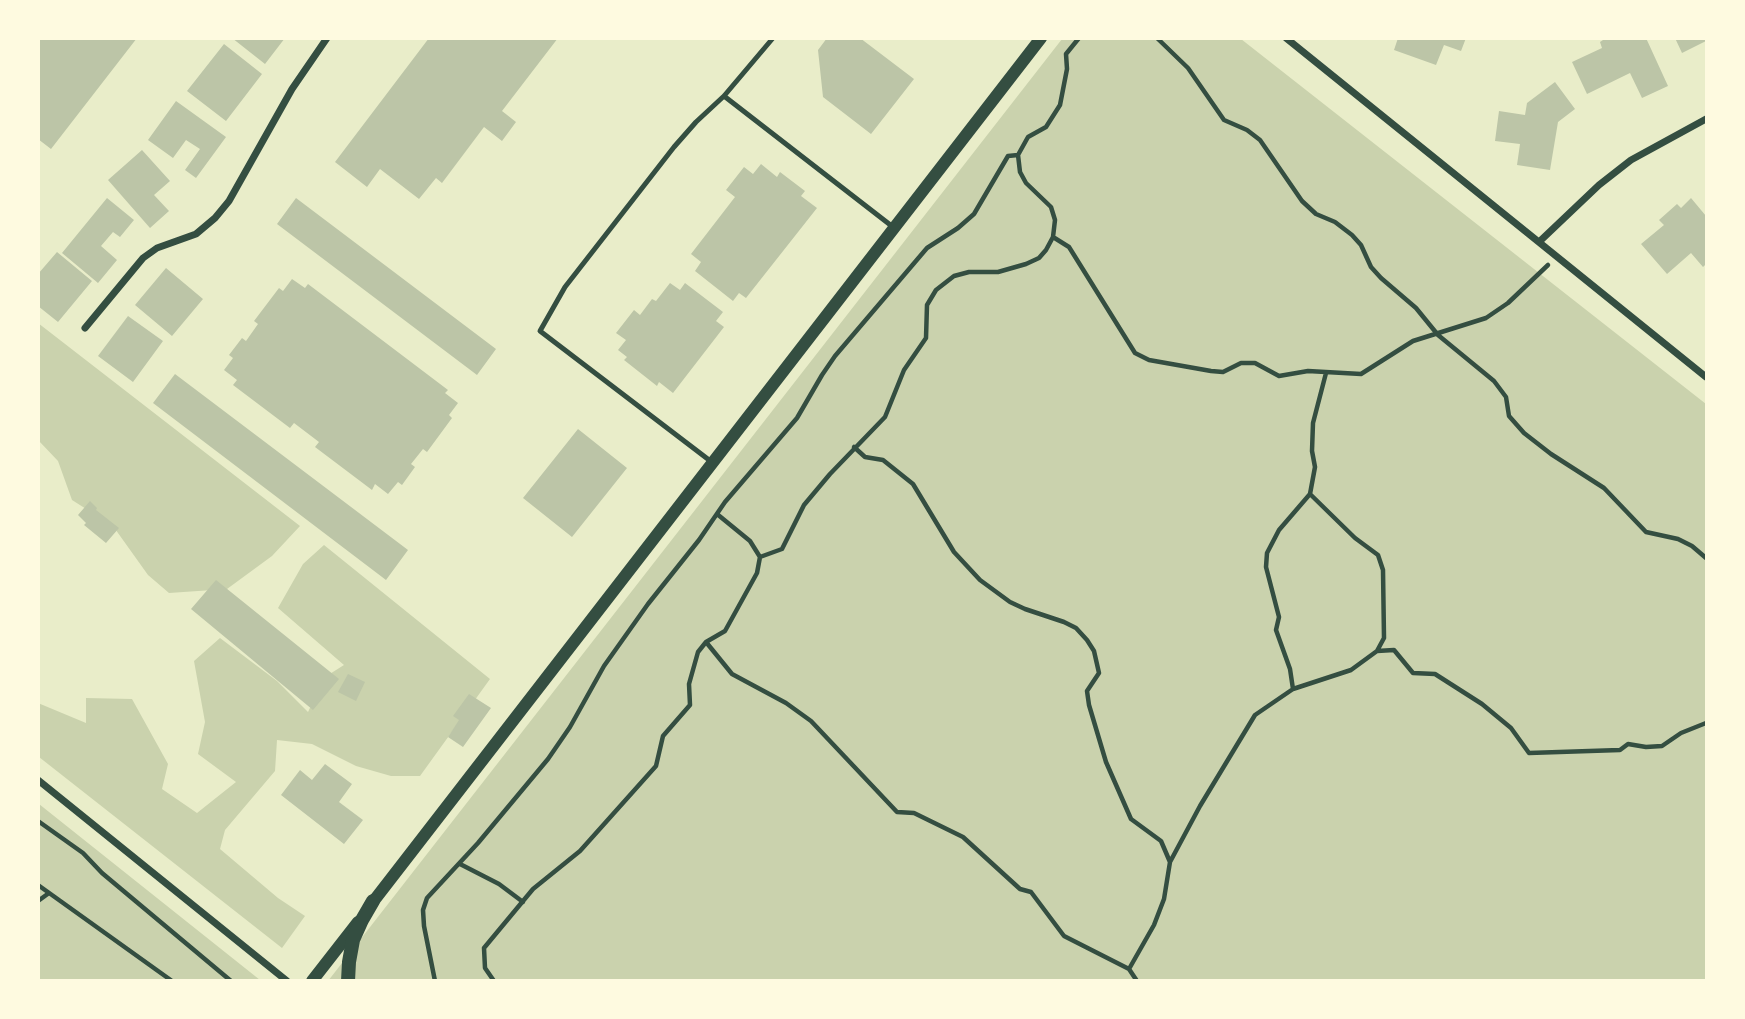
<!DOCTYPE html>
<style>
body{margin:0}
#map{position:relative;width:1745px;height:1019px;overflow:hidden;background:#e9edc9;font-family:Cabin,sans-serif}
canvas{display:block}
.frame{position:absolute;inset:0;border:40px solid #fefae0;pointer-events:none}
</style>
<div id="map">
<canvas width="1745" height="1019"></canvas>
<div class="frame"></div>
</div>
<script>
const g = document.querySelector('canvas').getContext('2d');
g.lineJoin = 'round';
function paint(path, color) {
  g.fillStyle = color;
  g.fill(path, 'evenodd');
}
function toPath(rows) {
  const path = new Path2D();
  for (const r of rows) {
    path.moveTo(r[0], r[1]);
    for (let i = 2; i < r.length; i += 2) path.lineTo(r[i], r[i + 1]);
  }
  return path;
}
function trace(path, color, width, dash) {
  g.strokeStyle = color;
  g.lineWidth = width;
  g.lineCap = dash ? 'butt' : 'round';
  g.setLineDash(dash || []);
  g.stroke(path);
}
paint(toPath([
 [1062,39,1241,39,1706,404,1706,980,328,981],
 [38,323,300,526,272,556,227,589,169,593,148,575,113,526,72,500,58,461,39,441],
 [324,545,490,679,420,776,391,776,356,766,312,744,277,740,275,771,225,830,220,849,278,898,305,916,282,948,39,757,38,703,86,723,86,698,132,699,168,764,162,789,197,813,236,782,198,754,205,722,194,661,220,638,277,681,308,712,325,677,344,665,278,608,303,564],
 [39,804,260,980,39,980]
]), '#cad2ad');
paint(toPath([
 [38,38,137,38,51,149,38,139],
 [232,38,285,38,265,64],
 [429,38,558,38,502,111,516,122,502,141,484,127,442,183,436,178,419,199,380,169,367,187,335,162],
 [827,38,860,38,914,79,871,134,823,97,818,50],
 [1398,38,1466,38,1461,51,1444,45,1436,65,1394,50],
 [1606,38,1646,38,1668,86,1642,98,1630,73,1587,94,1572,62,1602,48,1600,42],
 [1675,38,1706,38,1706,41,1682,53],
 [224,44,262,74,226,121,187,91],
 [1555,82,1575,109,1558,122,1550,170,1517,165,1520,144,1495,141,1499,111,1525,115,1527,103],
 [176,101,226,137,196,178,185,170,200,149,186,140,173,158,148,140],
 [142,150,170,181,154,195,169,211,150,228,108,180],
 [761,164,777,177,780,172,805,191,801,196,817,208,746,298,739,293,733,301,695,271,701,262,691,254,735,197,726,190,744,167,753,174],
 [107,198,134,220,120,237,113,232,101,246,117,260,98,283,62,253],
 [296,198,496,349,477,375,277,224],
 [1691,198,1706,216,1706,264,1703,267,1691,253,1667,274,1641,244,1664,225,1659,220,1677,204,1681,208],
 [57,252,92,281,58,322,38,306,38,274],
 [166,268,203,299,172,336,135,305],
 [292,279,305,288,308,284,448,390,445,393,458,403,449,415,452,418,427,452,423,449,411,464,415,467,402,485,398,482,388,494,375,484,372,490,315,447,319,442,294,423,290,428,233,385,237,380,224,370,233,358,229,355,242,338,246,341,258,324,254,321,279,288,283,291],
 [670,283,680,290,685,283,723,312,716,321,724,327,673,393,659,382,657,386,624,360,627,357,618,350,626,340,616,333,634,310,640,315,652,299,656,301],
 [128,316,163,341,133,382,98,356],
 [175,374,408,550,386,580,153,403],
 [578,429,627,468,572,537,523,498],
 [90,501,97,508,96,510,119,528,106,543,84,525,86,523,78,515],
 [216,580,339,679,313,710,191,609],
 [348,674,365,682,356,701,338,692],
 [469,694,491,708,463,747,448,737,459,720,453,716],
 [325,764,352,784,339,802,363,820,344,844,281,795,300,770,312,780]
]), '#bcc5a7');
trace(toPath([
 [1157,38,1188,68,1224,120,1247,130,1260,140,1302,201,1316,214,1335,222,1352,235,1361,245,1371,267,1381,278,1416,308,1438,335,1494,381,1506,397,1509,416,1524,433,1551,454,1604,488,1646,532,1678,539,1692,546,1706,558],
 [1053,237,1069,247,1135,353,1149,360,1211,371,1223,372,1241,363,1255,363,1279,376,1308,371,1361,374,1413,341,1486,318,1508,303,1548,265],
 [854,447,865,457,883,460,913,484,954,552,980,580,1010,602,1025,609,1064,622,1076,628,1087,640,1094,651,1099,673,1087,691,1089,705,1106,762,1131,819,1161,841,1170,862],
 [717,514,750,541,760,557],
 [706,642,732,674,786,703,811,721,897,812,914,813,963,837,1020,889,1031,892,1064,936,1129,969],
 [1377,651,1394,650,1413,673,1435,674,1482,704,1511,728,1529,753,1620,750,1628,744,1646,747,1662,746,1681,733,1706,723],
 [1293,689,1290,669,1276,630,1279,617,1266,567,1267,553,1279,530,1310,494],
 [38,821,83,853,102,873,231,981],
 [460,864,499,884,523,902],
 [38,885,172,981],
 [38,901,49,893],
 [435,981,424,926,423,910,427,898,478,843,548,759,570,727,604,666,648,604,699,540,725,502,797,418,822,375,835,356,927,248,958,228,974,214,1008,156,1018,155],
 [494,981,485,968,484,948,533,889,580,851,656,766,663,736,690,705,689,684,698,652,706,642,725,631,757,573,760,557,782,549,804,505,830,474,885,417,904,370,926,338,927,305,936,290,954,276,969,272,998,272,1026,264,1039,258,1046,250,1053,237,1055,220,1051,207,1026,183,1020,172,1018,155,1028,137,1046,127,1060,105,1067,69,1066,54,1079,38],
 [1137,981,1129,969,1154,925,1164,899,1170,862,1200,806,1255,715,1293,689,1351,670,1377,651,1384,638,1383,570,1378,555,1355,538,1310,494,1315,467,1312,451,1313,423,1326,373]
]), '#344e41', 4.5);
trace(toPath([
 [724,96,893,227],
 [713,463,540,331,565,287,674,147,696,122,724,96,773,38]
]), '#344e41', 5);
trace(toPath([
 [1286,38,1706,377],
 [1539,242,1599,185,1631,160,1706,119],
 [85,328,143,258,157,248,196,234,215,218,229,201,292,89,327,38],
 [38,780,287,981]
]), '#344e41', 7);
trace(toPath([
 [369,907,1041,38],
 [312,981,358,922]
]), '#344e41', 12);
trace(toPath([
 [348,981,349,962,353,940,362,920,373,901]
]), '#344e41', 14);
</script>
